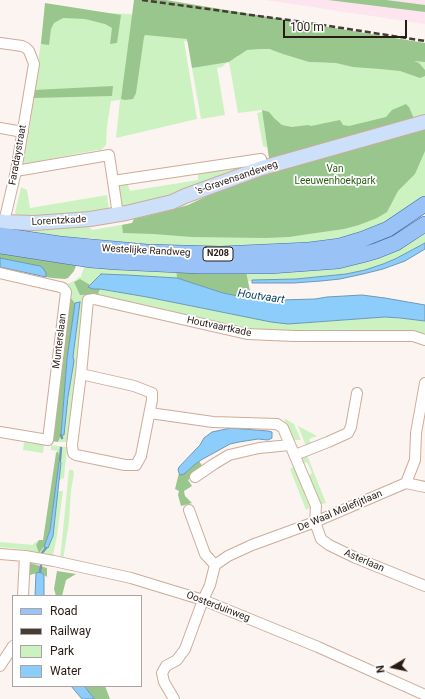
<!DOCTYPE html>
<style>
body{margin:0}
#map{position:relative;width:425px;height:699px;overflow:hidden;background:#fcf4f0;font-family:Roboto,sans-serif}
canvas{display:block}
.legend{position:absolute;left:12px;top:595px;width:130px;height:92px;box-sizing:border-box;background:#fff;border:1px solid #a9a4a1;margin:0;padding:5px 7px;list-style:none;font-size:12px;color:#281b15}
.legend li{display:flex;align-items:center;gap:8px;height:20px}
.legend b{width:20px;border:1px solid #a9a4a1}
.north{position:absolute;left:373px;top:647px;width:40px;height:40px;-webkit-text-stroke:3px #fff;paint-order:stroke;rotate:261deg;font-size:11px;font-weight:700;line-height:16px;text-align:center;color:#281b15}
.north::after{content:'';display:block;margin:auto;width:14px;height:18px;background:#281b15;clip-path:polygon(50% 0,100% 100%,50% 72%,0 100%)}
.scale{position:absolute;left:283px;top:20px;width:124px;height:18px;box-sizing:border-box;border:2px solid #281b15;border-top:0;padding-left:5px;font-size:12px;line-height:14px;white-space:nowrap;color:#281b15;-webkit-text-stroke:3px #fff;paint-order:stroke}
</style>
<div id="map">
<canvas width="425" height="699"></canvas>
<ul class="legend">
<li><b style="height:5px;background:#99c2f6"></b>Road</li>
<li><b style="height:5px;background:#473b35"></b>Railway</li>
<li><b style="height:11px;background:#cdf2c2"></b>Park</li>
<li><b style="height:11px;background:#8ccdfb"></b>Water</li>
</ul>
<div class="north">N</div>
<div class="scale">100 m</div>
</div>
<script>
const g = document.querySelector('canvas').getContext('2d');
g.lineJoin = 'round';
function paint(path, color) {
  g.fillStyle = color;
  g.fill(path, 'evenodd');
}
function toPath(rows) {
  const path = new Path2D();
  for (const r of rows) {
    path.moveTo(r[0], r[1]);
    for (let i = 2; i < r.length; i += 2) path.lineTo(r[i], r[i + 1]);
  }
  return path;
}
function trace(path, color, width, dash) {
  g.strokeStyle = color;
  g.lineWidth = width;
  g.lineCap = dash ? 'butt' : 'round';
  g.setLineDash(dash || []);
  g.stroke(path);
}
function write(font, color, halo, rows, align = 'center') {
  g.font = font + ' Roboto,sans-serif';
  g.lineWidth = 3.5;
  g.setLineDash([]);
  g.textBaseline = 'middle';
  g.strokeStyle = halo;
  g.fillStyle = color;
  for (const [text, x, y, turn = 0] of rows) {
    g.save();
    g.translate(x, y);
    g.rotate((+turn || 0) * Math.PI / 180);
    g.textAlign = isNaN(turn) ? turn : align;
    if (halo) g.strokeText(text, 0, 0);
    g.fillText(text, 0, 0);
    g.restore();
  }
}
paint(toPath([
 [266,0,425,0,425,24]
]), '#fde4ee');
paint(toPath([
 [45,9,243,21,425,46,425,199,409,213,346,242,174,250,90,238,63,238,3,228,87,224,92,230,132,223,134,219,175,212,227,186,280,169,278,152,263,146,257,113,265,111,262,110,238,113,229,62,239,56,234,56,222,67,217,68,225,115,201,119,192,68,196,67,204,44,184,41,197,119,116,138,120,100,111,101,107,126,106,145,102,149,99,151,97,150,25,164,23,162,30,126],
 [275,50,330,63,309,62],
 [255,165,175,194,124,207,122,206,118,190,118,187,121,185,128,185,130,191,198,180,198,173],
 [21,187,27,190,30,208,107,195,109,210,19,218,15,213],
 [425,233,425,243,395,259,383,264,365,270,346,274,323,276,286,282,248,281,246,271,399,249,413,241],
 [85,264,176,269,177,278,127,275,101,274,88,287,109,291,147,297,229,314,305,323,385,317,418,320,425,321,425,336,258,335,122,301,83,304,68,442,58,442,61,435,64,435,80,303,75,303,70,297,72,293,67,284,76,280,79,277,82,277,81,276],
 [284,418,294,424,301,440,295,440,293,444],
 [298,426,317,436,309,439,311,444,306,446],
 [24,442,44,445,43,453,23,450],
 [51,445,67,447,64,478,59,480,61,463,58,451,51,450],
 [307,455,326,503,318,505,307,477,312,473,307,462,302,464,300,458],
 [294,467,310,508,306,510,290,469],
 [69,470,73,470,74,474,71,490,69,522,63,560,60,560],
 [58,491,63,491,57,536,53,555,20,549,0,547,0,542,33,545,33,544,39,540,36,545,39,552,44,547,48,548,53,536]
]), '#cdf2c2');
paint(toPath([
 [134,0,166,0,425,43,425,62,414,61,419,63,425,70,425,76,420,78,400,71,380,69,353,67,336,63,309,62,283,54,272,50,270,49,259,49,247,50,229,62,192,68,187,39,145,35,144,37,136,93,133,99,125,100,121,99],
 [328,0,386,0,425,5,425,12],
 [45,3,121,15,117,43,110,44,112,28,105,24,85,19,63,18,54,23,51,29,49,45,41,44],
 [113,86,112,96,33,98,34,90],
 [406,104,409,107,415,121,271,160,269,158,262,110,269,112,274,118,282,125,292,127,308,125,311,126,340,120,343,125,349,126,386,117,392,110],
 [425,128,425,151,415,174,398,191,387,212,377,218,359,225,344,229,309,234,289,237,266,238,192,237,153,234,123,233,122,225,132,223,134,219,163,212,188,205,229,186,256,177],
 [0,249,77,263,74,271,68,278,65,279,52,278,46,277,46,273,40,266,0,258],
 [176,269,246,271,251,296,243,297,223,293,177,278],
 [80,279,90,285,88,287,93,289,100,289,98,294,80,295,74,282],
 [70,297,75,303,67,359,61,435,58,442,51,441],
 [58,451,60,460,59,462,50,530,44,547,39,553,36,545,39,540,43,540,56,453],
 [199,461,203,467,188,480,192,486,184,491,185,496,192,503,181,506,178,495,179,491,175,489,179,473,180,475,184,474],
 [30,563,47,568,47,577,40,572,30,575],
 [57,571,76,574,66,580,62,596,56,596,54,589],
 [84,686,105,686,110,699,94,699,93,697]
]), '#99c68c');
const water = toPath([
 [425,243,425,249,405,261,383,269,363,274,340,279,321,281,294,283,252,283,252,280,296,279,346,274,365,270,383,264,395,259,425,243],
 [0,258,40,266,43,268,46,273,46,277,0,267,0,258],
 [101,274,127,275,177,278,223,293,243,297,251,296,280,300,315,299,327,297,362,295,385,298,425,305,425,321,400,318,385,317,288,324,271,322,147,297,100,289,93,289,88,287,101,274],
 [80,302,73,357,74,361,68,397,64,435,61,435,67,359,75,303,80,302],
 [231,428,268,431,272,432,272,438,268,440,258,439,239,442,230,444,201,460,194,465,184,474,180,475,179,473,178,470,179,467,200,445,204,438,212,432,231,428],
 [60,460,61,463,53,536,48,548,44,547,50,530,59,462,60,460],
 [40,572,44,575,44,596,35,596,36,573,40,572],
 [71,686,84,686,93,697,94,699,82,699,71,686]
]);
paint(water, '#8ccdfb');
trace(water, '#6e98b6', 1);
trace(toPath([
 [61,435,62,438],
 [60,460,61,448],
 [42,553,46,548],
 [40,572,41,566]
]), '#6e98b6', 2.5);
const street = toPath([
 [0,43,22,46,26,48,29,51,31,56,34,64,16,171,4,222],
 [0,128,23,132],
 [16,171,109,155,118,215],
 [113,181,261,159,262,168],
 [0,273,60,287,63,288,66,292,48,440,0,432],
 [81,374,134,386,152,393,152,400,141,456,136,465,125,465,76,455,73,453,72,445,81,374,88,300,94,299,111,303,247,334,295,336,413,336,425,340],
 [150,413,213,422,277,424,283,428,316,506,315,522,321,539,329,545,356,558,425,586],
 [295,455,328,442,348,433,351,427,357,393],
 [195,477,214,464,229,455,259,448,290,445],
 [406,483,425,487],
 [189,510,205,554,215,565],
 [0,554,25,556,54,561,131,578,203,600,318,647,425,695],
 [23,596,25,556],
 [0,666,13,646],
 [174,699,164,682,162,673,166,666,177,660,185,649,203,600,210,585,215,565,228,556,252,545,315,522,406,483,415,460,416,433,425,383]
]);
const secondary = toPath([
 [0,221,4,222,34,223,90,219,126,213,172,202,185,196,262,168,425,122]
]);
const primary = toPath([
 [0,235,60,244,147,252,221,254,309,250,340,246,363,239,388,229,425,204],
 [0,246,91,260,116,262,200,266,270,266,338,261,362,255,376,251,396,243,425,224]
]);
trace(street, '#ceab99', 12);
trace(secondary, '#ceab99', 16);
trace(primary, '#456da3', 16);
trace(street, '#fff', 10);
trace(secondary, '#cce0fa', 14);
trace(primary, '#99c2f6', 15);
trace(toPath([
 [142,0,310,23,425,41]
]), '#473b35', 2.5, [6, 3]);
for (const [x, y, w] of [
 [218,254,30]
]) {
  const box = new Path2D();
  box.roundRect(x - w / 2, y - 7, w, 14, 3);
  g.fillStyle = '#fff';
  g.fill(box);
  trace(box, '#281b15', 1);
}
write('bold 9px', '#281b15', null, [
 ["N208",218,254]
]);
write('10px', '#281b15', '#fff', [
 ["Faradaystraat",18,155,-80],
 ["'s-Gravensandeweg",237,178,-19],
 ["Lorentzkade",59,221,-3],
 ["Westelijke Randweg",146,251,3],
 ["Houtvaartkade",219,327,12],
 ["Munterslaan",60,341,-83],
 ["De Waal Malefijtlaan",340,511,-23],
 ["Asterlaan",364,561,23],
 ["Oosterduinweg",218,607,21]
]);
write('10px', '#275f11', '#fff', [
 ["Van",335,169],
 ["Leeuwenhoekpark",335,181]
]);
write('italic 11px', '#053b59', '#fff', [
 ["Houtvaart",261,297,8]
]);
</script>
